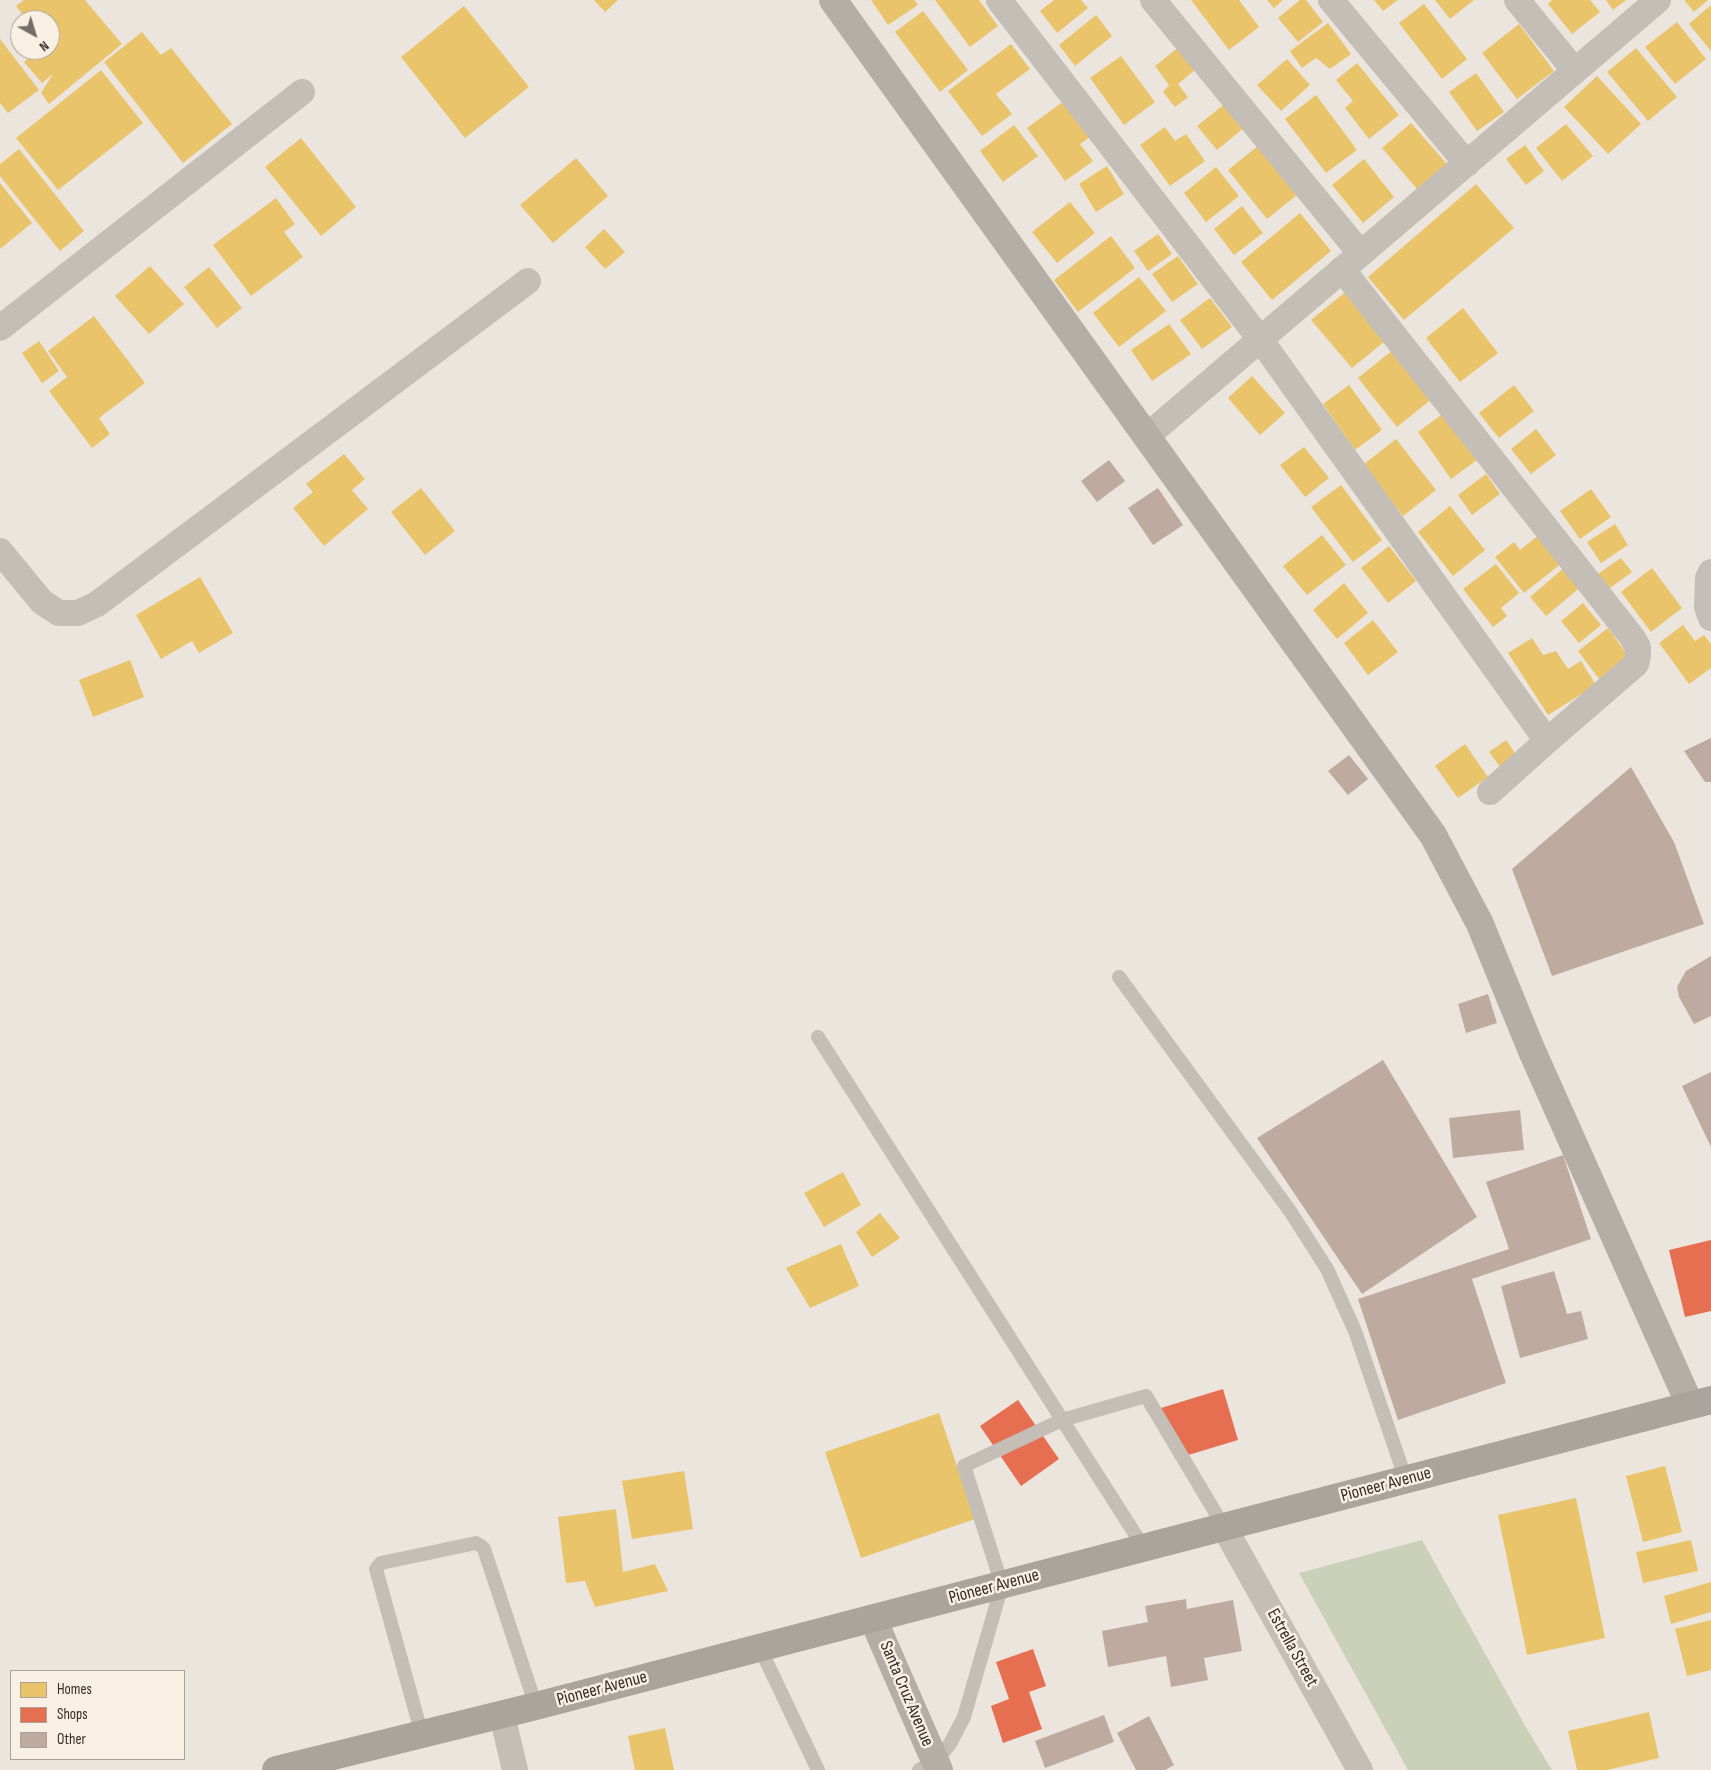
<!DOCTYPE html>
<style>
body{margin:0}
#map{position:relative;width:1711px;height:1770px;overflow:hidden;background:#ebe5de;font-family:"Sofia Sans Condensed",sans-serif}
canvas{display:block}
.legend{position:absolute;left:10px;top:1670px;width:175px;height:90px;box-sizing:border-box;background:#f9f0e4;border:1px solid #aaa198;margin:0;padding:6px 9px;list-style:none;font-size:15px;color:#342b26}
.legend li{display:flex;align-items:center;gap:10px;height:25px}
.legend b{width:25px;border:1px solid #aaa198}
.north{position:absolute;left:10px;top:10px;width:50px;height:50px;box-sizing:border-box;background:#f9f0e4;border:1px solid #aaa198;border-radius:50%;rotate:141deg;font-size:14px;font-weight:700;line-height:20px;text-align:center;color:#342b26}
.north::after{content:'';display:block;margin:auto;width:18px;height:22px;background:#746c66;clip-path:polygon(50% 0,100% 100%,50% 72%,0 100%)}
</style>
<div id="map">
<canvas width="1711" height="1770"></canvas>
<ul class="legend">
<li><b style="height:14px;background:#e9c46a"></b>Homes</li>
<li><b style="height:14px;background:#e76f51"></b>Shops</li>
<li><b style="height:14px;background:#bfaa9f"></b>Other</li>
</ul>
<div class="north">N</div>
</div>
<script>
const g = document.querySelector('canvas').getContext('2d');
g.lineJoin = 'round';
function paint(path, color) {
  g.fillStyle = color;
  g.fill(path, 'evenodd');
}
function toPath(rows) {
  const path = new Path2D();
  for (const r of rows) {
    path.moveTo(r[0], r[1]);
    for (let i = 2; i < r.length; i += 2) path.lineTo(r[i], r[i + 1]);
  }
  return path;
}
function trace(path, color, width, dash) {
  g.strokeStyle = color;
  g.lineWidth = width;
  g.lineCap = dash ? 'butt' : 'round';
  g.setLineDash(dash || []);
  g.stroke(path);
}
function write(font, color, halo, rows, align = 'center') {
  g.font = font + ' "Sofia Sans Condensed",sans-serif';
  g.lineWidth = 5;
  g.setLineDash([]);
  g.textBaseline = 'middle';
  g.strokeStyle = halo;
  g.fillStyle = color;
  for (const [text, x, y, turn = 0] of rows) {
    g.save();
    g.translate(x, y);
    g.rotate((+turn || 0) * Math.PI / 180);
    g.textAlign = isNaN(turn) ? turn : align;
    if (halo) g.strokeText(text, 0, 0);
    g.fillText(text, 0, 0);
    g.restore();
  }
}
paint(toPath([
 [1422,1540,1527,1729,1552,1770,1408,1770,1299,1573]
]), '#cbd1b8');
paint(toPath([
 [24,0,85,0,122,44,49,104,41,93,53,74,42,83,24,62,34,53,32,50,50,50,50,20,27,20,16,6],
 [594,0,618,0,605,12],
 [871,0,914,0,918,5,888,25],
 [935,0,979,0,998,26,970,47],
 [1054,0,1081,0,1088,8,1057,33,1040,11],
 [1191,0,1239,0,1259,27,1229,50],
 [1267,0,1283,0,1274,8],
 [1300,0,1306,0,1323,22,1298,42,1278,18],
 [1374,0,1398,0,1383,11],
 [1435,0,1474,0,1450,19],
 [1552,0,1590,0,1600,12,1572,34,1548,4],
 [1606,0,1626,0,1613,10],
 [1684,0,1708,0,1694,12],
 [1424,4,1467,59,1442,79,1399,23],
 [1711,5,1711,51,1689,24],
 [464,6,529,87,465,138,401,57],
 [923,11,968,70,940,92,895,32],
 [1096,15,1112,36,1075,66,1059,45],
 [1677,22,1706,59,1675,84,1645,47],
 [1328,23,1351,54,1330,69,1316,58,1302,68,1290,51],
 [1519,24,1554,71,1517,99,1482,53],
 [142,32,161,55,171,48,232,124,183,163,104,62],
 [0,39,39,90,8,113,0,103],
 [1011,44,1030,69,996,94,1012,114,982,136,948,91],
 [1179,47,1196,69,1178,84,1188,97,1175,107,1163,92,1169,85,1155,66],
 [1636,48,1677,97,1648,121,1607,72],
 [1121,56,1155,102,1124,125,1090,78],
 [1287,59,1310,85,1281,111,1257,85],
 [1357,63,1399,115,1369,139,1345,108,1353,101,1336,80],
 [101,70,143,123,58,190,16,138],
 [1476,73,1504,112,1477,131,1449,92],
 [1597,76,1641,124,1608,154,1564,107],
 [1316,95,1357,150,1326,173,1285,119],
 [1068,98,1094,134,1080,144,1093,161,1065,181,1027,128],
 [1226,103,1245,127,1217,150,1197,126],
 [1411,123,1447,164,1417,189,1382,148],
 [1566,124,1593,156,1562,181,1536,148],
 [1014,125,1038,156,1003,182,980,151],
 [1165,127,1175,141,1186,134,1205,161,1170,186,1140,145],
 [301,138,356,207,321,236,265,167],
 [1259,145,1298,194,1267,219,1228,170],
 [1525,145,1544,171,1526,185,1506,159],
 [19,149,84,231,60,251,0,176,0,164],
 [576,158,608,196,553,243,520,205],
 [1364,159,1394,197,1363,223,1332,185],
 [1107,166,1124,194,1096,212,1079,184],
 [1216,167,1239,196,1206,222,1184,193],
 [0,183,32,223,0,249],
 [1476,184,1514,228,1404,320,1368,277],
 [276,198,295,224,284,232,303,257,251,296,213,245],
 [1070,202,1095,233,1057,263,1032,232],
 [1242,206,1263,233,1234,255,1214,229],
 [1300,213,1331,251,1272,300,1241,262],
 [604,229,625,252,605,269,585,247],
 [1158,234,1172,254,1148,271,1134,251],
 [1111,236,1135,268,1078,312,1054,280],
 [1178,256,1198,284,1172,302,1152,274],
 [150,266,184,304,149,334,115,296],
 [209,267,242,308,217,328,184,287],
 [1139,277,1166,311,1119,347,1093,313],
 [1349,289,1389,338,1352,368,1311,320],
 [1210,298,1232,327,1202,349,1180,320],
 [1463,308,1498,353,1460,382,1426,338],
 [94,316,145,383,99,418,110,434,92,448,49,391,67,377,48,351],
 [1169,324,1191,354,1152,381,1131,350],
 [39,341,59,371,42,383,22,353],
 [1394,349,1433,398,1397,427,1358,378],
 [1252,376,1285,413,1260,435,1228,398],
 [1349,385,1382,430,1355,450,1323,404],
 [1514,385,1534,411,1499,438,1479,413],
 [1444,413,1477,460,1451,479,1418,432],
 [1536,429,1556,455,1531,474,1511,449],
 [1396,439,1436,490,1403,516,1363,465],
 [1304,447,1329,478,1305,497,1280,465],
 [344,454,365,479,352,490,368,509,324,546,293,508,313,492,306,484],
 [1486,474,1500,494,1472,515,1458,495],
 [1341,485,1382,540,1353,562,1311,507],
 [421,488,455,531,425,555,391,512],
 [1591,489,1611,517,1580,539,1560,511],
 [1450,506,1485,550,1453,576,1418,532],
 [1615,524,1628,545,1601,563,1587,542],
 [1544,531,1567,559,1524,593,1495,557,1514,542,1520,550],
 [1322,535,1346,565,1307,595,1283,566],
 [1389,546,1416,581,1388,603,1361,568],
 [1621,558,1632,572,1606,591,1595,576],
 [1496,564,1519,593,1501,608,1507,616,1493,627,1463,589],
 [1566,566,1583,585,1546,616,1530,597],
 [1652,568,1682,608,1651,632,1621,592],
 [200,577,233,633,199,653,192,641,161,659,136,615],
 [1344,583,1368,613,1337,639,1313,610],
 [1583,603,1601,625,1579,643,1561,621],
 [1373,620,1398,652,1368,675,1344,643],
 [1683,625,1695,641,1704,635,1711,644,1711,668,1689,684,1659,643],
 [1608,628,1632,661,1603,684,1578,651],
 [1532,638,1543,655,1556,651,1568,669,1581,661,1596,685,1548,715,1508,653],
 [130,660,144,697,93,717,79,680],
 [1506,740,1517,756,1501,768,1489,752],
 [1465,744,1488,777,1458,798,1435,766],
 [843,1172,861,1205,824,1227,804,1193],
 [880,1213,900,1238,872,1257,856,1232],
 [841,1244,859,1286,810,1308,786,1268],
 [939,1413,975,1519,861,1558,825,1452],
 [1665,1466,1682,1532,1643,1542,1626,1476],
 [684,1471,693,1529,632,1539,622,1481],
 [1576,1498,1605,1638,1527,1655,1498,1515],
 [616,1509,623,1572,655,1564,668,1591,595,1607,585,1581,566,1583,558,1517],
 [1691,1540,1698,1571,1643,1583,1636,1552],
 [1711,1582,1711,1612,1671,1624,1664,1596],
 [1711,1620,1711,1670,1687,1676,1675,1629],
 [1649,1712,1659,1758,1607,1770,1577,1770,1568,1731],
 [665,1728,674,1770,635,1770,628,1736]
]), '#e9c46a');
paint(toPath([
 [1711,1240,1711,1311,1685,1317,1669,1250],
 [1223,1389,1238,1440,1175,1459,1161,1408],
 [1018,1400,1059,1459,1021,1486,980,1426],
 [1033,1649,1046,1686,1029,1692,1042,1729,1003,1743,991,1706,1009,1699,996,1662]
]), '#e76f51');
paint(toPath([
 [1109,460,1125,481,1097,502,1081,481],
 [1158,488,1183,525,1153,545,1128,508],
 [1711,738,1711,782,1705,782,1684,751],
 [1349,755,1368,779,1348,795,1328,771],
 [1631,767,1674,842,1704,924,1552,976,1512,869],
 [1711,956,1711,1016,1694,1024,1679,997,1677,987,1686,971],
 [1488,994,1497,1023,1466,1033,1458,1004],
 [1383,1060,1477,1217,1362,1294,1257,1138],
 [1711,1072,1711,1147,1682,1086],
 [1520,1110,1524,1150,1453,1158,1449,1118],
 [1563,1155,1591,1239,1472,1279,1506,1383,1398,1420,1358,1299,1509,1249,1486,1182],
 [1554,1271,1567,1314,1581,1311,1588,1339,1520,1358,1501,1286],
 [1186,1599,1187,1609,1233,1600,1242,1651,1204,1658,1208,1680,1171,1687,1166,1656,1108,1667,1102,1631,1148,1622,1145,1606],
 [1104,1715,1114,1742,1045,1768,1035,1741],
 [1149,1716,1174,1765,1165,1770,1136,1770,1117,1733]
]), '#bfaa9f');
trace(toPath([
 [1119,977,1290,1211,1327,1269,1355,1331,1406,1480],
 [818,1037,1144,1548],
 [760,1648,818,1770],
 [422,1735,376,1569,381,1563,476,1543,481,1546,484,1549,536,1706],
 [919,1770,935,1763,951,1742,964,1717,1002,1585,964,1466,1062,1420,1146,1396,1224,1527]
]), '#c4beb7', 14);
trace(toPath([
 [999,0,1260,339,1547,741],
 [1153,0,1361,254],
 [1331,0,1467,164],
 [1517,0,1575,71],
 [1342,269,1632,637,1638,647,1638,656,1636,664,1547,741,1490,792],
 [0,328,302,92],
 [1147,436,1658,0],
 [0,551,42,602,59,613,78,613,97,604,528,281],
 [1711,572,1708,578,1707,607,1711,618],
 [1224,1527,1360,1770],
 [502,1715,515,1770]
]), '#c4beb7', 26);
trace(toPath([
 [833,0,1433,835,1480,924,1532,1051,1690,1405],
 [873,1619,939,1770]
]), '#b5aea7', 28);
trace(toPath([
 [276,1770,536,1706,1711,1400]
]), '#aaa49d', 28);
write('18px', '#342b26', '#f9f0e4', [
 ["Pioneer Avenue",1386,1485,-15],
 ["Pioneer Avenue",994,1587,-15],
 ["Estrella Street",1292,1648,61],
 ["Pioneer Avenue",602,1689,-15],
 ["Santa Cruz Avenue",906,1694,67]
]);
</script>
